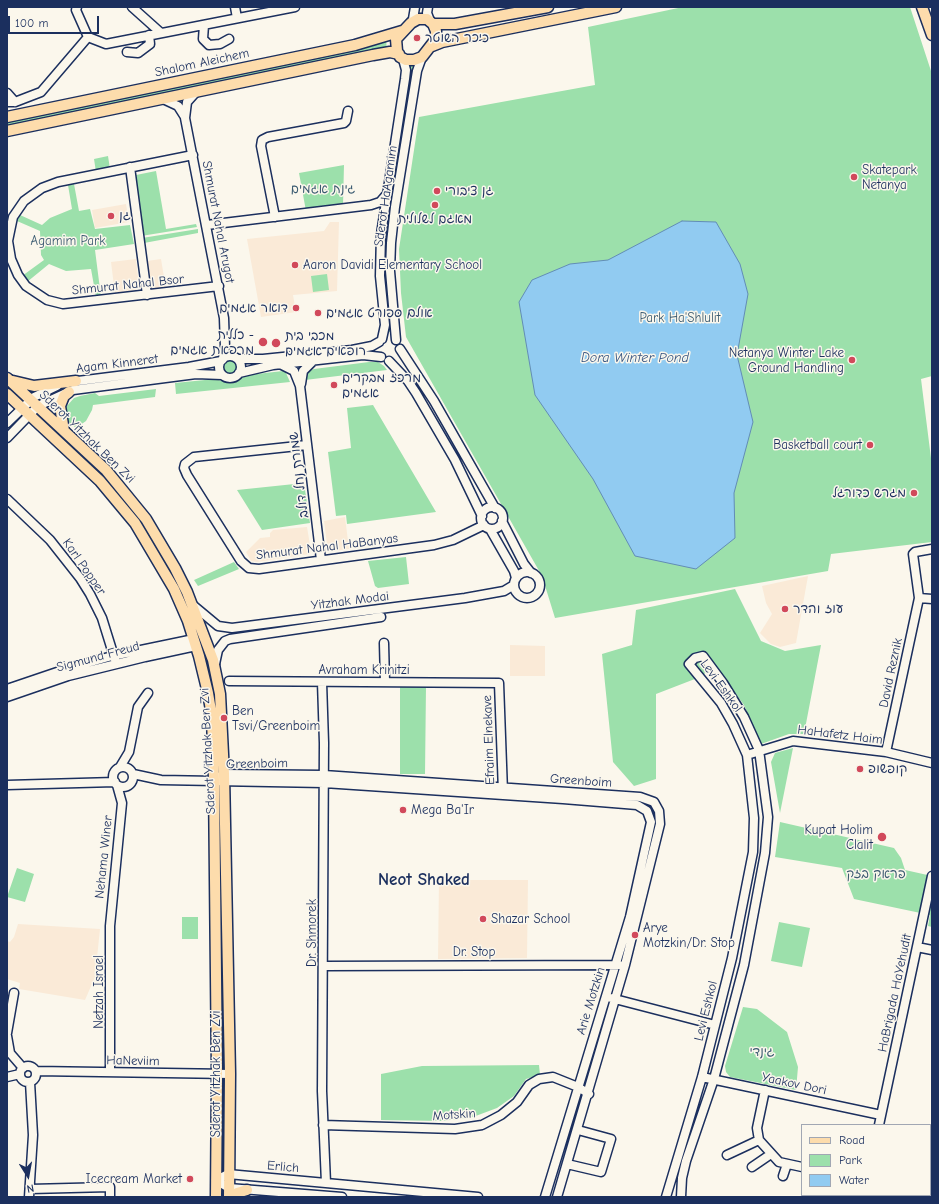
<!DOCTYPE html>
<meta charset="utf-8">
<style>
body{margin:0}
#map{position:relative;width:939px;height:1204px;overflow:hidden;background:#fbf7ec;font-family:"Comic Neue",sans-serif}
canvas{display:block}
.frame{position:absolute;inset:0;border:8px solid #1b2f5e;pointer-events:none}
.legend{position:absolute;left:801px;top:1124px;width:130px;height:72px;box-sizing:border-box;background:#fbf7ec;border:1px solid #a1a7b3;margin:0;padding:5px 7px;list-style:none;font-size:12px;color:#1b2f5e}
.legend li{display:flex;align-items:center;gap:8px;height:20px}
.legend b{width:20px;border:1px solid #a1a7b3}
.north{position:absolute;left:8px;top:1156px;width:40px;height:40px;-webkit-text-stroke:3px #fbf7ec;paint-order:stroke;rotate:169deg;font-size:11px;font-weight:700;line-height:16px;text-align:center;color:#1b2f5e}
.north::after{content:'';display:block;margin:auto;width:14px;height:18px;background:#1b2f5e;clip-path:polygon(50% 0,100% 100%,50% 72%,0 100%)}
.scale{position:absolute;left:8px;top:16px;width:91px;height:18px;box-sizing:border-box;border:2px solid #1b2f5e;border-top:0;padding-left:5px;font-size:12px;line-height:14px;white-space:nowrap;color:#1b2f5e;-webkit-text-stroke:3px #fbf7ec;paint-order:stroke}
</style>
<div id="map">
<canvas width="939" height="1204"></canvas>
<div class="frame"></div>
<ul class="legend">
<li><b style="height:5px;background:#fddcac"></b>Road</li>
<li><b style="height:11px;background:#9ce0ab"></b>Park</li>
<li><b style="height:11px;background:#91cbf1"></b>Water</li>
</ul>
<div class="north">N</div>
<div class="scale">100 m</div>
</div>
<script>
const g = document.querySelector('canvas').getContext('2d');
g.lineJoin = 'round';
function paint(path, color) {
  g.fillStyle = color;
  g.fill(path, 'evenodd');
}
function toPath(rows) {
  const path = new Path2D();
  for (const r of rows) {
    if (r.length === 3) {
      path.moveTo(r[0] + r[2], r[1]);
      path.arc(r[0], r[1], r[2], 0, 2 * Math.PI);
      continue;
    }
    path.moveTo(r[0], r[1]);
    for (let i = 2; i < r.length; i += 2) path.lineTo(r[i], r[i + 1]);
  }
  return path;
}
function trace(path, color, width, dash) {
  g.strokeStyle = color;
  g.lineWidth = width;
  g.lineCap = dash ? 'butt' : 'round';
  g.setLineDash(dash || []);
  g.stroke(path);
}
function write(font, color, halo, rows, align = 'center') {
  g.font = font + ' "Comic Neue","Playpen Sans Hebrew",sans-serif';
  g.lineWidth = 3;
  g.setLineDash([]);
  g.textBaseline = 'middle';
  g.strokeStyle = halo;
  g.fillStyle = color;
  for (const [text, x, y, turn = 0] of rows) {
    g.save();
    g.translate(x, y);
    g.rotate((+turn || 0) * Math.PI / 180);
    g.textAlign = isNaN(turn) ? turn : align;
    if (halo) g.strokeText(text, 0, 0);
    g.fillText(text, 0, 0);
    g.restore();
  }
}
paint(toPath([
 [126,204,129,222,95,228,92,210],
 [330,222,339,222,337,291,293,295,296,312,261,317,247,239,324,231],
 [136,259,139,287,134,292,115,294,111,262],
 [161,259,166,289,153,292,147,261],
 [345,517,349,549,334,551,330,550,327,544,324,521],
 [307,527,311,551,309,554,257,562,251,561,246,552,260,538,270,537,270,533,273,530],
 [808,576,796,643,780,647,771,644,760,633,772,614,766,603,762,586],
 [510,645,545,646,545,676,510,676],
 [439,880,528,880,527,958,438,959],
 [18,924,100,929,95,977,85,1000,19,989,20,983,7,979,7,941,10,942,14,937]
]), '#faead7');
paint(toPath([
 [683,7,910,7,932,74,932,376,921,379,932,466,932,542,831,554,828,571,555,618,542,576,406,337,401,293,399,249,419,117,595,85,588,27],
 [386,40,387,50,7,127,7,120],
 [410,64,416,64,396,180,391,332,387,332,383,273,383,237],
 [108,156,110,169,96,172,94,159],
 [344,165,343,205,306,211,299,173],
 [156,171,166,229,196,224,197,227,141,236,132,181,136,175],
 [74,184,79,211,90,209,95,229,130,225,134,244,95,250,101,297,96,297,91,269,66,271,49,264,27,282,22,276,44,260,41,255,40,231,17,221,20,215,42,225,50,218,72,209,68,185],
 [198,229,198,233,144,243,142,238],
 [327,274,329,290,313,292,311,276],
 [230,366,9],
 [369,362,378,362,384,366,387,370,305,380,307,372,314,369],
 [283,371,286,373,290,382,176,394,175,383,215,379,226,382,230,382,248,375],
 [156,389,155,397,93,405,92,410,86,421,76,428,68,421,67,417,66,407,74,398,80,396,95,393,99,396],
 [373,405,436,512,347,524,346,515,336,516,328,452,351,448,347,408],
 [304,483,310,523,262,530,237,490],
 [406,557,409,584,378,588,375,586,368,561],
 [234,562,239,569,198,586,194,580],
 [735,589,761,641,785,651,821,645,804,734,789,734,761,744,744,705,715,666,700,677,656,694,656,779,634,786,613,762,602,654,632,645,636,610],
 [400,685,426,686,425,774,400,774],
 [793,748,780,813,771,762,775,753],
 [780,822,894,848,901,858,905,870,932,876,932,927,928,926,930,915,854,899,842,868,775,857],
 [17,868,34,874,25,902,7,897],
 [182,917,198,917,198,939,182,939],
 [779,922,810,928,802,967,771,961],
 [743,1007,757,1009,787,1032,798,1067,796,1090,730,1077,726,1072,725,1066],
 [539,1065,540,1075,526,1079,514,1096,497,1108,473,1117,442,1121,381,1120,381,1074,422,1066]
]), '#9ce0ab');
const water = toPath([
 [682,221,716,222,740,264,748,294,737,355,753,422,734,493,735,538,696,569,635,556,593,479,535,395,519,302,532,280,570,264,608,260,682,221]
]);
paint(water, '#91cbf1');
trace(water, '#628db6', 1);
const minor = toPath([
 [77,7,76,10,88,37],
 [132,7,161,33],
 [235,7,237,18],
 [428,7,427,13,430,21],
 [411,23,413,19,415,7],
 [204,25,203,39,209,45,220,44,229,39],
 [127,52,138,53,150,44,149,35],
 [196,92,187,102,185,118,224,318,225,347,223,359],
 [7,93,15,102],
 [163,99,178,106,185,117],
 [7,102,15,102,41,92,88,37,106,44,295,7],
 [193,155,58,182,42,188,24,201,13,217,8,241,11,259,18,275,26,286,47,300,63,304,219,286],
 [130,167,147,295],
 [275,217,261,146,262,140,268,137,344,123,346,121,348,111],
 [207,225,371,205,380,202,386,195],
 [382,339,385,325,380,276,381,234,405,79,406,70,403,59],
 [396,340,390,271,391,243,395,207,417,71,422,57],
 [400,349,434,401,495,508],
 [230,367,11],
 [238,359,263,359,352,350,372,346,379,342],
 [389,361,408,381,416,393,455,460,482,516],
 [280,364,294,371,300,386,321,560],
 [239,373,273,365,363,355,381,357],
 [70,382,189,367,221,361],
 [301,384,303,371,313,361],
 [7,423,34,397,57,386],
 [7,438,38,406,73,390,196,374,222,375],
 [307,445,194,457,185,464,184,468,187,475,241,561,249,568,259,569,434,545,453,540,484,525],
 [7,499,50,540,80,578,90,594,102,618,116,663],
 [492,518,11],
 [502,521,524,564,531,573],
 [490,529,514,571,516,578],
 [527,585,13],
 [919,598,932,599],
 [194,606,218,626,232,628,465,598,504,591,514,585],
 [384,643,385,682],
 [215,664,218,650,225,641,230,639,381,617],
 [229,681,499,683,503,792],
 [322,682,324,743,322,1091,326,1183],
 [7,689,66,669,112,656,194,639],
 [7,697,68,676,145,657,196,646],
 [886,752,919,598,913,554,915,552,932,549],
 [747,755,793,741,886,752,932,763],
 [120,767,129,752,138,707,148,693],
 [123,777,10],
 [133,774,161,780,324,783,563,799,637,805,647,811,651,822,630,917,545,1197],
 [219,777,224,774,324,775,640,797,654,802,659,811,660,824,625,965,557,1197],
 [7,785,115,782],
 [917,947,932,950],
 [324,966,619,965],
 [611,998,715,1025],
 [7,1033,14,993],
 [7,1036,10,1053,23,1068],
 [28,1074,8],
 [36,1071,230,1074],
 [110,1072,110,926,122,803,117,785],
 [7,1077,20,1074],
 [702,1077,881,1115],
 [765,1090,757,1128,759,1140,779,1162,802,1167],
 [323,1125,455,1129,482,1125,501,1115,517,1102,529,1085,539,1079,553,1077,578,1087,589,1094],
 [879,1125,932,876],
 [727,1155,759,1140],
 [567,1164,601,1172,611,1139,578,1130],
 [752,1167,771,1154],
 [783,1176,787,1164],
 [216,1180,228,1174,478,1197],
 [216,1180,229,1188,342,1197],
 [30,1189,110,1187,110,1197],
 [29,1197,33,1135,30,1082],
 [666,1197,702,1077,732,958,753,852,754,818,747,755,733,724,721,703,689,664,695,658,703,656,723,683,744,717,759,750,768,817,765,853,744,965,714,1079,686,1161,682,1178,681,1197]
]);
const major = toPath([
 [922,7,932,35],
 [418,19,427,19,433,24,436,31,436,39,422,57,414,60,406,60,400,57,397,51,396,39,411,23,418,19],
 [433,24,455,24,548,7],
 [432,46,442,42,616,7],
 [7,117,355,45,402,31],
 [7,131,373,55,390,52,399,54],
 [7,378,106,470,146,519,175,568,187,592,213,660,220,694,224,774,230,1074,229,1197],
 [13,381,34,386,76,381],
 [7,394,100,481,135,523,174,589,188,621,199,656,208,693,212,716,214,780,217,1074,216,1197],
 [64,431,60,406,64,396,69,392],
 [235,1197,237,1193,247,1190]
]);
trace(minor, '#1b2f5e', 11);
trace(major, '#1b2f5e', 13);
trace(minor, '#fbf7ec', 8);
trace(major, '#fddcac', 10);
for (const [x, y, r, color] of [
 [417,38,4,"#d1495b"],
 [854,177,4,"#d1495b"],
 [437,191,4,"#d1495b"],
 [435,205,4,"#d1495b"],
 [111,216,4,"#d1495b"],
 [295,265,4,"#d1495b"],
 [296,308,4,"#d1495b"],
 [318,313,4,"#d1495b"],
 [263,342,5,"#d1495b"],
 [276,343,5,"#d1495b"],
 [852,360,4,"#d1495b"],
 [334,385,4,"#d1495b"],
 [870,445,4,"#d1495b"],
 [914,493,4,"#d1495b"],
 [785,609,4,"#d1495b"],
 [224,718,4,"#d1495b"],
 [860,769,4,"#d1495b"],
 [403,810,4,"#d1495b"],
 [882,837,5,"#d1495b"],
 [483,919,4,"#d1495b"],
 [635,935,4,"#d1495b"],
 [190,1179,4,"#d1495b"]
]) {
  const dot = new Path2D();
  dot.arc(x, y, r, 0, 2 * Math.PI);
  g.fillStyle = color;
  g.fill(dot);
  trace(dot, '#fbf7ec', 1.5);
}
write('13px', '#1b2f5e', '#fbf7ec', [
 ["כיכר השוטר",425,38],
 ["Skatepark",862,170],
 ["Netanya",862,185],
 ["גן ציבורי",445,191],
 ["גן",119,216],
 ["מאגם לשלולית",435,219,"center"],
 ["Aaron Davidi Elementary School",303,265],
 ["דואר אגמים",288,308,"right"],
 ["אולם ספורט אגמים",326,313],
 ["כללית -",254,335,"right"],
 ["מרפאת אגמים",254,350,"right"],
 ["מכבי בית",285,336],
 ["רופאים אגמים",285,351],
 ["Netanya Winter Lake",844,353,"right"],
 ["Ground Handling",844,368,"right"],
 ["מרכז מבקרים",342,378],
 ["אגמים",342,393],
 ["Basketball court",862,445,"right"],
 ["מגרש כדורגל",906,493,"right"],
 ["עוז והדר",793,609],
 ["Ben",232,711],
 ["Tsvi/Greenboim",232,726],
 ["קופשופ",868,769],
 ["Mega Ba'Ir",411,810],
 ["Kupat Holim",873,830,"right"],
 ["Clalit",873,845,"right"],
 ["Shazar School",491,919],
 ["Arye",643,928],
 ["Motzkin/Dr. Stop",643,943],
 ["Icecream Market",182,1179,"right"]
], 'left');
write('13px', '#1b2f5e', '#fbf7ec', [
 ["Shalom Aleichem",202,63,-12],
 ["Sderot HaAgamim",386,196,-82],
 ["Shmurat Nahal Arugot",218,222,79],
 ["Shmurat Nahal Bsor",128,285,-6],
 ["Agam Kinneret",117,364,-7],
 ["Sderot Yitzhak Ben Zvi",87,437,44],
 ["שמורת נחל דולב",299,475,-97],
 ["Shmurat Nahal HaBanyas",327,547,-7],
 ["Karl Popper",84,567,55],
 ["Yitzhak Modai",350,601,-7],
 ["Sigmund Freud",98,657,-15],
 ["Avraham Krinitzi",364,670],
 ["David Reznik",891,673,-78],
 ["Levi Eshkol",721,686,54],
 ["HaHafetz Haim",840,735,7],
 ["Efraim Elnekave",489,740,-92],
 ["Sderot Yitzhak Ben Zvi",208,751,-93],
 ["Greenboim",257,764,-1],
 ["Greenboim",581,781,4],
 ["Nehama Winer",104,857,-84],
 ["Dr. Shmorek",312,933,-90],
 ["Dr. Stop",474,952],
 ["Netzah Israel",99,992,-90],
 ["HaBrigada HaYehudit",895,993,-78],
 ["Arie Motzkin",591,1001,-73],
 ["Levi Eshkol",706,1011,-76],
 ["HaNeviim",133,1061,1],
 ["Sderot Yitzhak Ben Zvi",216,1074,-90],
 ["Yaakov Dori",794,1084,12],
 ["Motskin",454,1115,-4],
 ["Erlich",283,1167,5]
]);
write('13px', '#3b5b71', '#fbf7ec', [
 ["גינת אגמים",323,189],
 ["Agamim Park",68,241],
 ["Park Ha'Shlulit",680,318],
 ["פראק בזק",876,874],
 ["גינדי",762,1052]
]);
write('italic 14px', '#385683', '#fbf7ec', [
 ["Dora Winter Pond",635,358]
]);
write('bold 17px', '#1b2f5e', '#fbf7ec', [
 ["Neot Shaked",424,880]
]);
</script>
